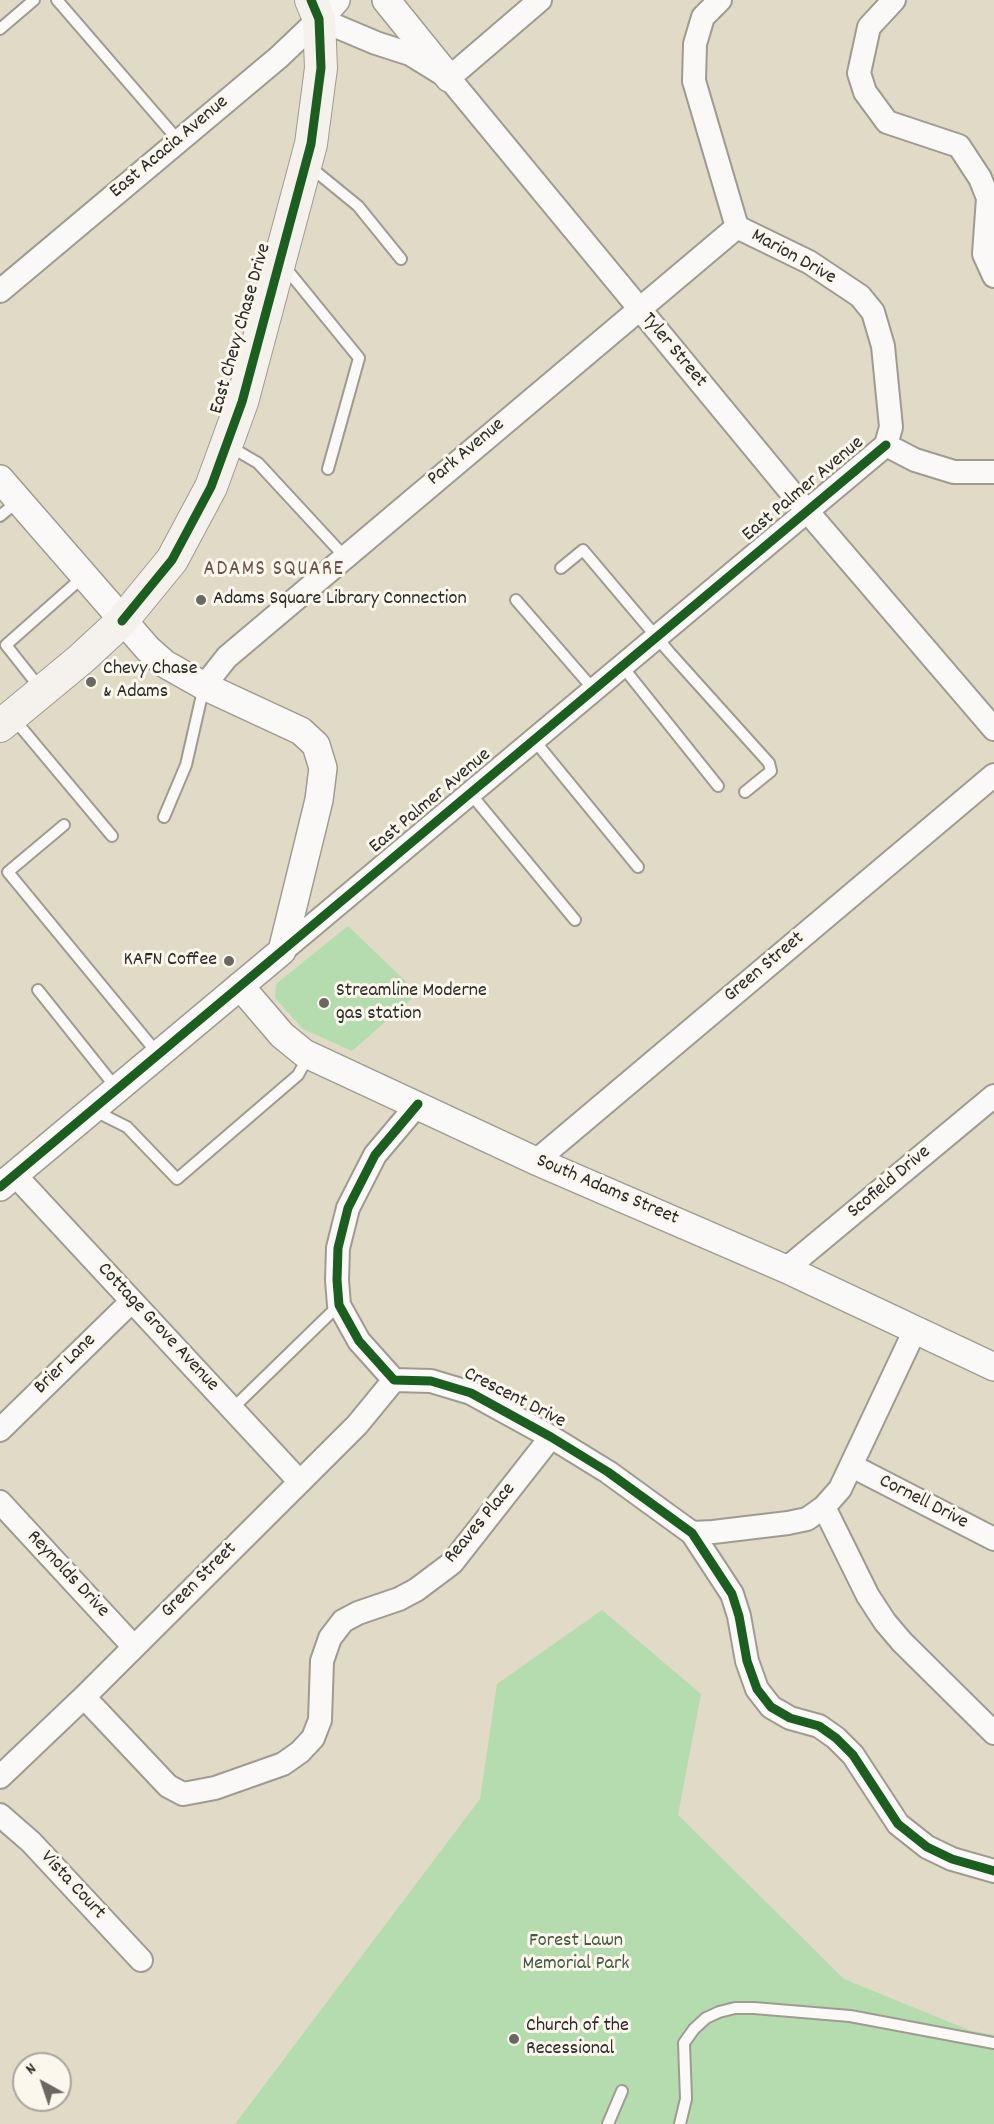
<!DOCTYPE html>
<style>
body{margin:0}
#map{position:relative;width:994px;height:2124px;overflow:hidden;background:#e1dac7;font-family:Dekko,sans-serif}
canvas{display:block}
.north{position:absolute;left:12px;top:2052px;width:60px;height:60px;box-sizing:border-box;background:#fbf7ec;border:2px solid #a8a59f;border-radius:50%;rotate:320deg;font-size:16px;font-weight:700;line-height:24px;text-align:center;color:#2b2b2b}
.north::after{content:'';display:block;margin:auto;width:21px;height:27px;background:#6b6862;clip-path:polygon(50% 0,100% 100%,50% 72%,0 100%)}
</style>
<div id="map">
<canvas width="994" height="2124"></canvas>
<div class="north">N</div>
</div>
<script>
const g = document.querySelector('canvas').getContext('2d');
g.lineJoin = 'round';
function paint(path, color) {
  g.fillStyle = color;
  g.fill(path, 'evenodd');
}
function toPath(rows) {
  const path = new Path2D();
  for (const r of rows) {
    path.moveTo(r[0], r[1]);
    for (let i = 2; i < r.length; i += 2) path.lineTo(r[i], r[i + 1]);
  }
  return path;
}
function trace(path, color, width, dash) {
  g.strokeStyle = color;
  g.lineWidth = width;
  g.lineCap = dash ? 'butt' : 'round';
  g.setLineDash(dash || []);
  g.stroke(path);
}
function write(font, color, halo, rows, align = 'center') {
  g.font = font + ' Dekko,sans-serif';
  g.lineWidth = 6;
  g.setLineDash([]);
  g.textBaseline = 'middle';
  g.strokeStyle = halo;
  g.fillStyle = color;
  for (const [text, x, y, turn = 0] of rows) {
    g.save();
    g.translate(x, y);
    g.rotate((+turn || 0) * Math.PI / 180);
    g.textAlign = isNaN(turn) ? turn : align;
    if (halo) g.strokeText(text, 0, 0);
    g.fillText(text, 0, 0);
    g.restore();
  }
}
paint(toPath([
 [348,926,418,993,352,1051,303,1029,275,998,276,984],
 [602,1610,701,1694,678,1815,844,1979,969,2030,994,2035,994,2124,235,2124,480,1799,497,1684]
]), '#b4dcaf');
const service = toPath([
 [57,0,178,140],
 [0,29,34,0],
 [309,166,358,206,401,259],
 [284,266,359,358,328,469],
 [229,446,258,463,345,557],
 [0,516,18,501],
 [561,568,583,550,670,653,769,763,771,771,745,792],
 [516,600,594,690],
 [622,666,718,786],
 [40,688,6,645,84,576],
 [14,719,112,836],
 [534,740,638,867],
 [470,793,575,920],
 [164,817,186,765,204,686],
 [64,825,8,872,158,1054],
 [38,990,117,1089],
 [93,1110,127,1127,177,1179,298,1075,309,1055],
 [232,1409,339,1305],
 [608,2124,622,2091],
 [680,2124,686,2099,684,2043,694,2029,706,2018,719,2012,735,2008,754,2008,850,2016,994,2043]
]);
const minor = toPath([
 [720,0,703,17,695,44,694,81,737,227,809,262,860,296,873,312,883,346,891,427,886,445],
 [894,0,869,27,859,73,865,92,887,122,959,146,980,178,988,198,984,254,994,276],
 [449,78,540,0],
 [0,291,279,57,319,19,376,43,410,54,449,78,795,497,994,729],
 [886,445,915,460,954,472,994,472],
 [204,686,227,657,737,227],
 [282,951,886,445],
 [418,1104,375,1155,348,1208,338,1248,337,1280,339,1305,359,1341,394,1380,431,1381,471,1393,551,1437,608,1472,692,1533,732,1594,739,1616,747,1661,757,1689,771,1707,790,1718,819,1726,836,1738,853,1755,898,1824,927,1847,952,1859,994,1871],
 [536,1161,994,775],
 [15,1175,300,1482],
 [786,1269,994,1096],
 [0,1430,132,1301],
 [852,1466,994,1539],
 [0,1502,134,1647],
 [824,1507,868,1596,885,1622,902,1642,994,1733],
 [692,1533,713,1532,788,1523,807,1519,824,1507,840,1489,915,1330],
 [84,1697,168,1786,183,1794,215,1788,283,1764,300,1752,313,1738,320,1720,322,1661,330,1638,343,1621,358,1613,399,1599,416,1590,452,1563,551,1437],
 [0,1777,84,1697,357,1425,394,1380],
 [0,1815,31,1842,141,1960]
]);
const tertiary = toPath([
 [386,0,449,78],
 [319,19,336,0],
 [0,479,148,649,165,664,204,686,301,731,316,745,323,768,319,800,282,951,0,1187],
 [240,986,282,1035,304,1053,536,1161,786,1269,994,1367]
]);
const secondary = toPath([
 [0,726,81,659,122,621,172,560,211,487,242,402,311,144,321,68,319,19,311,0]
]);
trace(service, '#9f9b91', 14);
trace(minor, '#9f9b91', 26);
trace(tertiary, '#9f9b91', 30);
trace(secondary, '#9f9b91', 34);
trace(service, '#faf9f7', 10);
trace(minor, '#faf9f7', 22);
trace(tertiary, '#faf9f7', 27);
trace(secondary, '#f5f1ec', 32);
trace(toPath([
 [122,621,172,560,211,487,242,402,311,144,321,68,319,19,311,0],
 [418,1104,375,1155,348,1208,338,1248,337,1280,339,1305,359,1341,394,1380,431,1381,471,1393,551,1437,608,1472,692,1533,732,1594,739,1616,747,1661,757,1689,771,1707,790,1718,819,1726,836,1738,853,1755,898,1824,927,1847,952,1859,994,1871],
 [0,1187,886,445]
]), '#1b5e20', 9);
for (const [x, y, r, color] of [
 [201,600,6,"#6b6862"],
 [91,682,6,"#6b6862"],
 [229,961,6,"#6b6862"],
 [324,1003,6,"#6b6862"],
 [514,2039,6,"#6b6862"]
]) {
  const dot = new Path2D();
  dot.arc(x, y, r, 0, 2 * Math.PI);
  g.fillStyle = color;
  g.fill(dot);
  trace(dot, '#fbf7ec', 2);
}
write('20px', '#2b2b2b', '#fbf7ec', [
 ["East Acacia Avenue",170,148,-40],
 ["Marion Drive",793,258,29],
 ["East Chevy Chase Drive",242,329,-74],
 ["Tyler Street",673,351,50],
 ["Park Avenue",467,453,-40],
 ["East Palmer Avenue",804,490,-40],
 ["East Palmer Avenue",431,802,-40],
 ["Green Street",765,968,-40],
 ["Scofield Drive",890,1183,-40],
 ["South Adams Street",607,1191,23],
 ["Cottage Grove Avenue",157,1328,47],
 ["Brier Lane",66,1365,-44],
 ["Crescent Drive",514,1399,27],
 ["Cornell Drive",923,1503,27],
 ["Reaves Place",481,1524,-50],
 ["Reynolds Drive",67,1575,47],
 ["Green Street",200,1581,-45],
 ["Vista Court",72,1886,47]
]);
write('20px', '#2b2b2b', '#fbf7ec', [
 ["Adams Square Library Connection",213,600],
 ["Chevy Chase",103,670],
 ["& Adams",103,693],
 ["KAFN Coffee",217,961,"right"],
 ["Streamline Moderne",336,992],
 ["gas station",336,1015],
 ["Church of the",526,2027],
 ["Recessional",526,2050]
], 'left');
write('20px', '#445847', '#fbf7ec', [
 ["Forest Lawn",576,1942],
 ["Memorial Park",576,1965]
]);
g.letterSpacing = '1.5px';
write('21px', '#6c544e', '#fbf7ec', [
 ["ADAMS SQUARE",274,571]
]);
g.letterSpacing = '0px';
</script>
